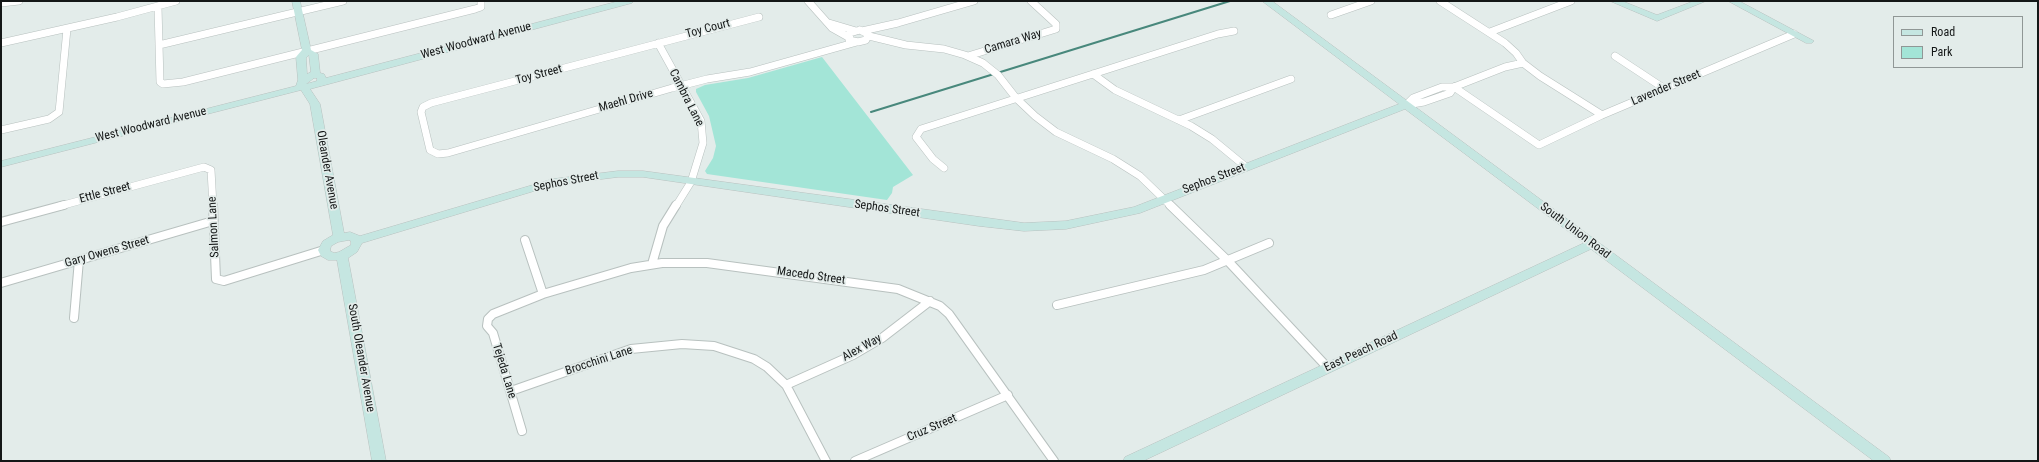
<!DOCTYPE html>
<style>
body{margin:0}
#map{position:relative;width:2039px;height:462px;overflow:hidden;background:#e3ecea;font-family:"Roboto Condensed",sans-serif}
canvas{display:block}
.frame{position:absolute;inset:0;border:2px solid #141717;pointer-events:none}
.legend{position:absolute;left:1893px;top:16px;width:130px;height:52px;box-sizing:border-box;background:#e3ecea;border:1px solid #909796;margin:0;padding:5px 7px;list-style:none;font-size:12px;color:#141717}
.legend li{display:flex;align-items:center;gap:8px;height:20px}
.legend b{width:20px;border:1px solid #909796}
</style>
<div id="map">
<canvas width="2039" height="462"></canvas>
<div class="frame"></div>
<ul class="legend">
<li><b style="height:5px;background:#c5e6e1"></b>Road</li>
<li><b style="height:11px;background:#a3e5d7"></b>Park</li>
</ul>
</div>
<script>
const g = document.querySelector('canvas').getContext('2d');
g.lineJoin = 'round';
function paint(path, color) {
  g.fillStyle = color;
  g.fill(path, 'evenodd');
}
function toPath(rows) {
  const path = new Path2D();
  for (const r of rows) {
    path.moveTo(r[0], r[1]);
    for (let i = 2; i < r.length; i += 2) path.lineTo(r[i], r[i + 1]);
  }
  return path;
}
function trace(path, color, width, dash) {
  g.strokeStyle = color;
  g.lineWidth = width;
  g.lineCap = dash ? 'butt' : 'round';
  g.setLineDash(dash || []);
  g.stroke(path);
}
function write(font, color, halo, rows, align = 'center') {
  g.font = font + ' "Roboto Condensed",sans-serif';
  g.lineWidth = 3.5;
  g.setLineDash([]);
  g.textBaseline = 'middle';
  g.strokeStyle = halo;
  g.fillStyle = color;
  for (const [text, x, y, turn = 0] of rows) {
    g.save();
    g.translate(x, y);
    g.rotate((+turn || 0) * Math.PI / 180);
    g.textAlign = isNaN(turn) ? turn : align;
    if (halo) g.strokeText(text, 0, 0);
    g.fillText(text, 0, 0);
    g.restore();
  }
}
paint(toPath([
 [822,57,913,175,893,187,892,193,887,200,707,174,705,171,713,158,716,146,709,116,696,92,696,89,705,85,748,78]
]), '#a3e5d7');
trace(toPath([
 [871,112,1230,1]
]), '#48887c', 2);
const streetFar1 = toPath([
 [808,1,832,28,848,37],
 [1440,1,1505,43,1516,53,1523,63,1540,76,1602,115],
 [1,3,19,1],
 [158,7,160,82,163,84,183,82,475,9,481,7,481,1],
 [1331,15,1371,1],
 [759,17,431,103,423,107,421,112,430,150,438,154,448,153,672,88,707,79,750,72,857,42],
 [829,23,856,31],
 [860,30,868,34,866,40,858,42,849,40,850,33,860,30],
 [862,31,898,23,974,1],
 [1490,32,1571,1],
 [869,36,906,45,944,49,965,55,983,63,998,75,1016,98,1035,116,1056,132,1113,159,1140,176,1171,206],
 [1,43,117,17,176,1],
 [658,43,701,121,703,143,691,182,676,206],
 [159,45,343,1],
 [968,56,1056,29,1056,24,1031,1],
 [1615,56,1665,89],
 [1093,74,1115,90,1191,126,1212,139,1246,167],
 [1454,87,1539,145,1602,115,1794,34],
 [1406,105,1413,98,1442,87,1454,87,1505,67,1523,63],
 [1406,105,1424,102,1450,93,1454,87],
 [1179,120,1291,79],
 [1,130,49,119,59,112,67,29],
 [944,168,933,159,916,137,921,129,1218,34,1234,31],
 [60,206,204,167,211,170,213,206]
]);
const street = toPath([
 [213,205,216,279,224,281,324,250],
 [1170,205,1228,261,1328,368],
 [1,222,64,205],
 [525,240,543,294],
 [652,264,663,226,676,205],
 [1,283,213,221],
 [1057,305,1204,270,1269,243],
 [74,318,79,260],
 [786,385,853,355,882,338,930,301],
 [511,391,631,349,682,344,714,346,754,359,767,367,786,385,826,461],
 [522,431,493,333,487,326,488,319,493,314,543,294,631,268,662,263,707,263,898,289,940,306,949,314,1054,461],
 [855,461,1008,395]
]);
const secondary = toPath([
 [292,1,300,1,311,50,318,54,320,73,324,74,326,78,619,1,633,1,632,3,310,89,320,104,344,233,350,232,360,236,553,179,618,171,643,171,1024,223,1066,221,1134,207,1399,104,1262,1,1272,1,1889,457,1891,461,1874,461,1591,249,1143,461,1123,461,1125,457,1584,243,1405,109,1140,213,1066,229,1024,231,979,226,643,177,618,177,554,185,362,243,357,252,348,258,386,461,372,461,337,260,328,260,321,256,318,250,323,241,333,235,310,104,301,90,1,167,1,161,296,86,298,80,296,57,302,50,292,1],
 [309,55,311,72,307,74,306,58,309,55],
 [314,78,317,78,317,81,306,84,314,78],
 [349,240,351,241,351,245,339,252,334,253,330,251,331,246,338,242,349,240],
 [1610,1,1622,1,1657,15,1694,1,1706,1,1657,21,1610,1],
 [1728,1,1739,1,1814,41,1812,43,1806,43,1728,1]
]);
trace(streetFar1, '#b8c1bf', 8);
trace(street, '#b8c1bf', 10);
trace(secondary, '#b8c1bf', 1);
trace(streetFar1, '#fff', 7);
trace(street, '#fff', 8);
paint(secondary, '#c5e6e1');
write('12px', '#141717', '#e3ecea', [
 ["Toy Court",708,29,-15],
 ["West Woodward Avenue",476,41,-15],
 ["Camara Way",1013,42,-17],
 ["Toy Street",539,75,-15],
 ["Lavender Street",1666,88,-23],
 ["Cambra Lane",686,98,63],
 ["Maehl Drive",626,101,-16],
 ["West Woodward Avenue",151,125,-14],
 ["Oleander Avenue",327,170,80],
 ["Sephos Street",1214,179,-21],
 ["Sephos Street",566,182,-11],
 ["Ettle Street",105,193,-15],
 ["Sephos Street",887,209,8],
 ["Salmon Lane",214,227,-93],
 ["South Union Road",1575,231,37],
 ["Gary Owens Street",107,252,-16],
 ["Macedo Street",811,276,8],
 ["Alex Way",862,348,-29],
 ["East Peach Road",1361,352,-25],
 ["South Oleander Avenue",361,358,80],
 ["Brocchini Lane",599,361,-18],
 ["Tejeda Lane",504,371,73],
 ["Cruz Street",932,428,-23]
]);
</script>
